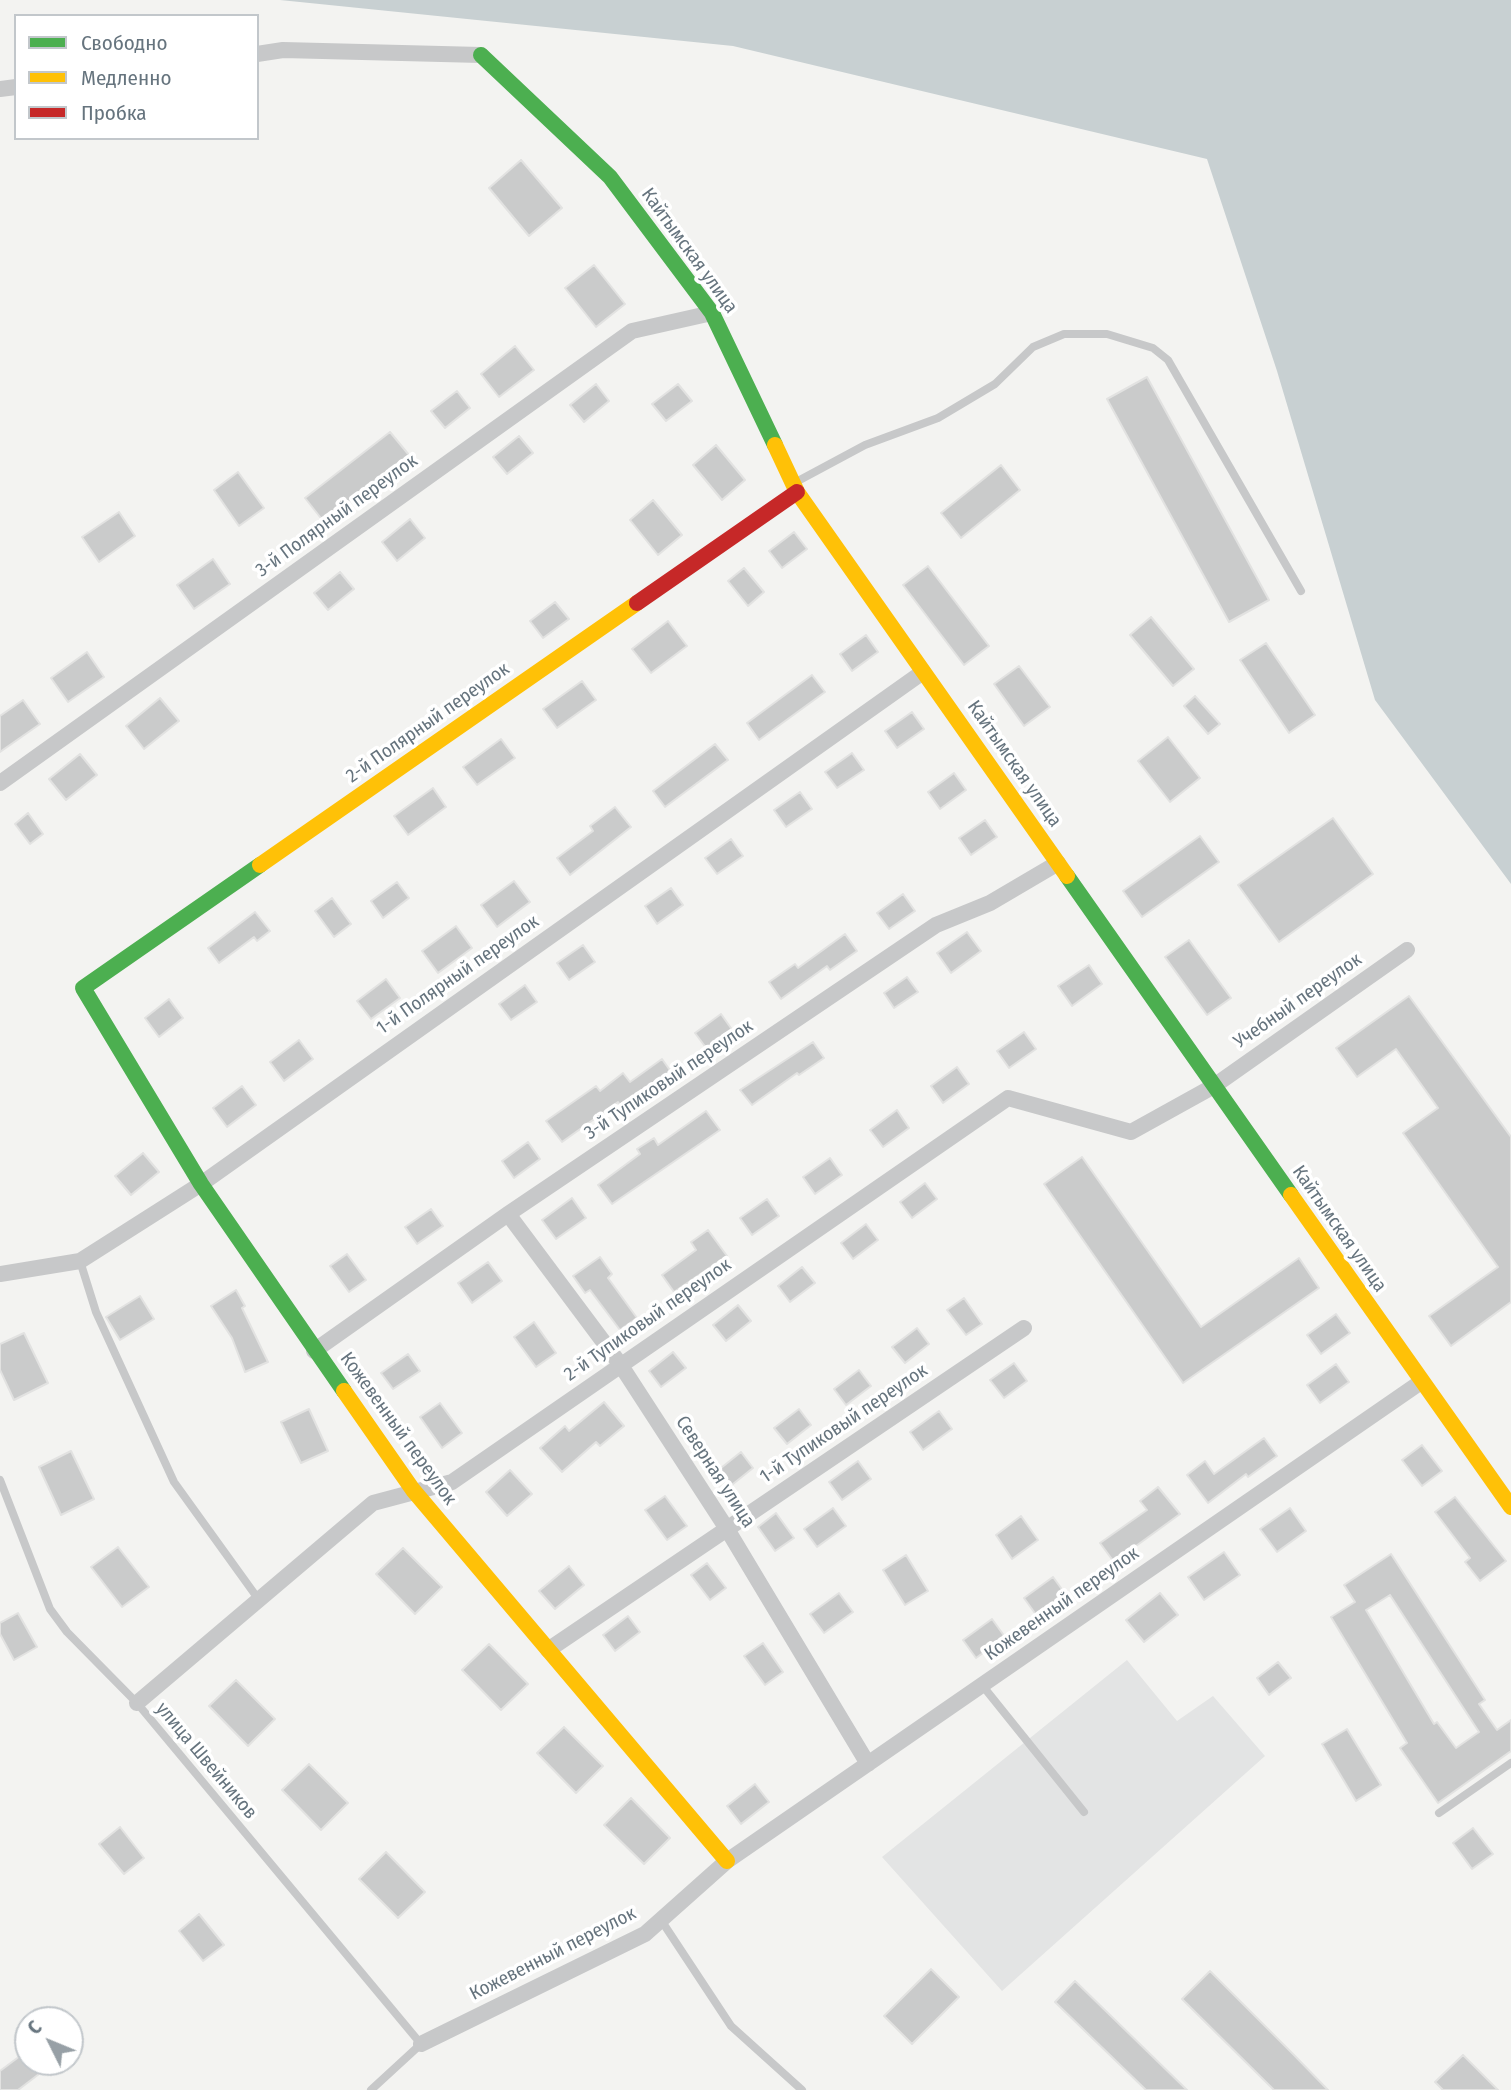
<!DOCTYPE html>
<meta charset="utf-8">
<style>
body{margin:0}
#map{position:relative;width:1511px;height:2090px;overflow:hidden;background:#f3f3f1;font-family:"Fira Sans Condensed",sans-serif}
canvas{display:block}
.legend{position:absolute;left:14px;top:14px;width:245px;height:126px;box-sizing:border-box;background:#fff;border:2px solid #c2c7cb;margin:0;padding:9px 12px;list-style:none;font-size:21px;color:#66747e}
.legend li{display:flex;align-items:center;gap:14px;height:35px}
.legend b{width:35px;border:2px solid #c2c7cb}
.north{position:absolute;left:14px;top:2006px;width:70px;height:70px;box-sizing:border-box;background:#fff;border:2px solid #c2c7cb;border-radius:50%;rotate:313deg;font-size:19px;font-weight:700;line-height:28px;text-align:center;color:#66747e}
.north::after{content:'';display:block;margin:auto;width:24px;height:32px;background:#97a0a6;clip-path:polygon(50% 0,100% 100%,50% 72%,0 100%)}
</style>
<div id="map">
<canvas width="1511" height="2090"></canvas>
<ul class="legend">
<li><b style="height:9px;background:#4caf50"></b>Свободно</li>
<li><b style="height:9px;background:#ffc107"></b>Медленно</li>
<li><b style="height:9px;background:#c62828"></b>Пробка</li>
</ul>
<div class="north">С</div>
</div>
<script>
const g = document.querySelector('canvas').getContext('2d');
g.lineJoin = 'round';
function paint(path, color) {
  g.fillStyle = color;
  g.fill(path, 'evenodd');
}
function toPath(rows) {
  const path = new Path2D();
  for (const r of rows) {
    path.moveTo(r[0], r[1]);
    for (let i = 2; i < r.length; i += 2) path.lineTo(r[i], r[i + 1]);
  }
  return path;
}
function trace(path, color, width, dash) {
  g.strokeStyle = color;
  g.lineWidth = width;
  g.lineCap = dash ? 'butt' : 'round';
  g.setLineDash(dash || []);
  g.stroke(path);
}
function write(font, color, halo, rows, align = 'center') {
  g.font = font + ' "Fira Sans Condensed",sans-serif';
  g.lineWidth = 7;
  g.setLineDash([]);
  g.textBaseline = 'middle';
  g.strokeStyle = halo;
  g.fillStyle = color;
  for (const [text, x, y, turn = 0] of rows) {
    g.save();
    g.translate(x, y);
    g.rotate((+turn || 0) * Math.PI / 180);
    g.textAlign = isNaN(turn) ? turn : align;
    if (halo) g.strokeText(text, 0, 0);
    g.fillText(text, 0, 0);
    g.restore();
  }
}
paint(toPath([
 [1127,1660,1177,1721,1213,1696,1265,1756,1002,1991,882,1857]
]), '#e3e4e4');
paint(toPath([
 [280,0,1511,0,1511,884,1375,700,1277,371,1207,159,733,46]
]), '#c8d0d2');
const building = toPath([
 [521,160,562,208,529,236,489,188,521,160],
 [594,265,625,304,596,327,565,288,594,265],
 [515,346,534,370,499,397,481,374,515,346],
 [1147,377,1269,600,1229,622,1107,399,1147,377],
 [596,384,609,401,584,422,570,405,596,384],
 [678,384,692,401,666,421,652,404,678,384],
 [457,391,470,408,445,428,431,411,457,391],
 [390,432,409,455,324,522,305,498,390,432],
 [519,436,533,453,507,474,493,457,519,436],
 [716,445,745,480,722,500,693,465,716,445],
 [1001,465,1020,490,961,538,941,513,1001,465],
 [238,472,264,508,239,526,214,490,238,472],
 [653,500,682,535,658,555,630,520,653,500],
 [119,512,135,536,99,562,82,537,119,512],
 [410,519,425,538,397,561,382,542,410,519],
 [794,532,807,549,782,568,769,551,794,532],
 [213,559,230,584,194,609,177,585,213,559],
 [928,566,989,646,964,665,903,585,928,566],
 [744,568,764,592,748,606,728,581,744,568],
 [340,572,354,589,328,610,314,593,340,572],
 [555,602,569,619,543,638,530,621,555,602],
 [1151,617,1194,669,1173,686,1130,635,1151,617],
 [668,621,687,646,651,673,632,649,668,621],
 [866,635,878,652,852,671,840,654,866,635],
 [1266,643,1315,715,1289,733,1240,660,1266,643],
 [87,652,104,677,68,702,51,678,87,652],
 [1019,666,1050,707,1024,726,994,684,1019,666],
 [812,675,825,692,759,740,747,723,812,675],
 [582,681,596,700,557,728,543,709,582,681],
 [1195,696,1220,724,1208,734,1184,706,1195,696],
 [160,698,179,721,144,749,126,726,160,698],
 [23,700,40,724,0,752,0,716,23,700],
 [912,712,924,729,897,748,885,731,912,712],
 [1168,737,1200,778,1170,802,1138,761,1168,737],
 [501,739,515,758,477,785,463,767,501,739],
 [715,744,728,760,665,807,653,791,715,744],
 [852,753,864,770,837,788,825,772,852,753],
 [80,754,97,775,66,800,49,779,80,754],
 [954,773,966,790,940,809,928,792,954,773],
 [433,788,446,807,408,835,394,816,433,788],
 [800,792,812,809,786,827,774,810,800,792],
 [615,807,631,827,570,875,557,858,593,831,590,826,615,807],
 [28,813,43,834,30,844,15,824,28,813],
 [1333,818,1373,874,1279,942,1238,885,1333,818],
 [985,820,997,837,971,855,959,838,985,820],
 [1200,836,1219,862,1142,917,1123,891,1200,836],
 [731,839,743,856,717,874,705,858,731,839],
 [514,881,530,902,497,927,481,905,514,881],
 [397,882,409,898,383,918,371,901,397,882],
 [671,888,683,905,657,924,645,906,671,888],
 [903,894,915,911,889,929,877,913,903,894],
 [332,898,351,924,334,937,315,911,332,898],
 [255,912,270,931,257,941,254,937,219,963,208,948,255,912],
 [456,926,472,948,438,973,422,951,456,926],
 [967,932,981,951,951,973,937,953,967,932],
 [845,934,857,951,830,970,827,966,781,999,769,982,795,964,798,968,845,934],
 [1189,940,1231,998,1207,1015,1165,957,1189,940],
 [583,945,595,962,569,980,557,963,583,945],
 [1089,965,1102,984,1072,1006,1058,986,1089,965],
 [907,977,918,992,894,1008,884,993,907,977],
 [386,979,400,998,371,1019,357,1001,386,979],
 [525,985,537,1002,511,1020,499,1004,525,985],
 [1409,996,1511,1137,1511,1302,1451,1346,1429,1316,1498,1267,1403,1133,1438,1108,1396,1049,1357,1077,1336,1048,1409,996],
 [169,999,183,1018,159,1037,145,1018,169,999],
 [721,1014,733,1031,707,1049,695,1033,721,1014],
 [1024,1032,1036,1049,1009,1068,997,1051,1024,1032],
 [299,1040,313,1059,284,1081,270,1062,299,1040],
 [813,1042,824,1058,799,1075,797,1073,752,1105,740,1090,813,1042],
 [662,1059,674,1076,625,1112,618,1102,562,1142,546,1121,596,1086,600,1091,623,1073,630,1082,662,1059],
 [957,1067,969,1084,943,1103,931,1086,957,1067],
 [242,1086,256,1105,227,1127,213,1108,242,1086],
 [897,1110,909,1128,883,1147,870,1130,897,1110],
 [706,1111,720,1130,612,1204,598,1185,640,1154,637,1149,654,1138,658,1145,706,1111],
 [528,1142,540,1159,514,1178,502,1161,528,1142],
 [143,1153,159,1172,131,1195,115,1176,143,1153],
 [1082,1157,1201,1327,1299,1258,1319,1288,1183,1383,1044,1184,1082,1157],
 [830,1158,842,1175,815,1194,803,1177,830,1158],
 [925,1183,937,1199,912,1218,900,1202,925,1183],
 [572,1198,586,1218,556,1239,542,1220,572,1198],
 [767,1199,779,1216,752,1235,740,1218,767,1199],
 [431,1209,443,1226,417,1244,405,1227,431,1209],
 [866,1224,878,1240,853,1259,841,1243,866,1224],
 [708,1230,727,1256,674,1292,662,1275,696,1250,691,1242,708,1230],
 [347,1254,366,1280,349,1292,330,1266,347,1254],
 [600,1257,612,1274,608,1278,637,1318,620,1330,590,1290,585,1293,573,1276,600,1257],
 [488,1262,502,1281,472,1303,458,1283,488,1262],
 [802,1267,815,1283,790,1302,778,1286,802,1267],
 [236,1290,245,1306,242,1308,268,1362,245,1372,232,1338,211,1306,236,1290],
 [140,1296,154,1319,120,1340,106,1317,140,1296],
 [964,1298,982,1324,966,1335,947,1310,964,1298],
 [738,1305,751,1321,726,1341,713,1325,738,1305],
 [1336,1314,1350,1333,1321,1354,1307,1335,1336,1314],
 [534,1322,556,1353,536,1367,514,1337,534,1322],
 [917,1328,929,1344,905,1363,892,1347,917,1328],
 [24,1333,48,1383,14,1400,0,1370,0,1344,24,1333],
 [673,1352,686,1368,661,1387,649,1371,673,1352],
 [408,1354,420,1371,393,1389,381,1373,408,1354],
 [1014,1363,1027,1381,1004,1398,990,1380,1014,1363],
 [1336,1364,1349,1382,1320,1403,1307,1385,1336,1364],
 [859,1370,871,1386,846,1405,834,1389,859,1370],
 [604,1402,624,1426,600,1446,596,1442,562,1472,540,1448,565,1426,569,1431,604,1402],
 [440,1403,462,1433,442,1448,420,1417,440,1403],
 [309,1409,328,1451,301,1463,281,1422,309,1409],
 [799,1409,811,1425,787,1444,774,1428,799,1409],
 [939,1411,952,1429,923,1450,910,1432,939,1411],
 [1264,1438,1277,1456,1248,1477,1246,1474,1208,1503,1187,1475,1205,1461,1214,1474,1264,1438],
 [1422,1445,1442,1471,1422,1486,1402,1460,1422,1445],
 [71,1451,94,1499,61,1515,39,1467,71,1451],
 [741,1452,753,1468,728,1488,716,1472,741,1452],
 [858,1461,871,1479,842,1500,829,1482,858,1461],
 [510,1470,532,1494,507,1516,486,1492,510,1470],
 [1158,1487,1180,1514,1114,1562,1100,1543,1147,1510,1140,1501,1158,1487],
 [665,1496,687,1526,667,1540,645,1510,665,1496],
 [1455,1497,1506,1561,1480,1581,1465,1562,1470,1558,1435,1512,1455,1497],
 [833,1508,846,1526,817,1547,804,1529,833,1508],
 [1290,1508,1306,1531,1277,1552,1260,1529,1290,1508],
 [776,1513,794,1538,775,1551,758,1527,776,1513],
 [1021,1516,1038,1540,1012,1559,996,1535,1021,1516],
 [118,1547,149,1587,122,1607,91,1567,118,1547],
 [403,1548,442,1587,415,1614,376,1574,403,1548],
 [1224,1552,1240,1575,1204,1600,1188,1577,1224,1552],
 [1391,1554,1485,1700,1479,1704,1497,1730,1511,1720,1511,1751,1438,1803,1400,1748,1407,1743,1331,1617,1355,1602,1344,1585,1391,1554],
 [1390,1595,1479,1732,1456,1748,1437,1722,1434,1724,1366,1610,1390,1595],
 [906,1555,928,1591,905,1605,883,1570,906,1555],
 [707,1563,726,1588,710,1600,691,1575,707,1563],
 [569,1566,584,1585,555,1609,539,1591,569,1566],
 [1053,1577,1066,1595,1037,1616,1024,1598,1053,1577],
 [839,1593,853,1612,824,1633,810,1614,839,1593],
 [1160,1593,1178,1615,1144,1642,1126,1620,1160,1593],
 [18,1613,37,1647,14,1660,0,1634,0,1623,18,1613],
 [628,1616,640,1632,615,1651,603,1635,628,1616],
 [992,1619,1005,1637,976,1658,963,1640,992,1619],
 [763,1643,783,1672,765,1685,744,1656,763,1643],
 [489,1644,528,1684,501,1710,462,1670,489,1644],
 [1278,1662,1291,1678,1269,1695,1257,1678,1278,1662],
 [236,1680,275,1719,248,1746,209,1706,236,1680],
 [564,1727,603,1766,576,1793,537,1753,564,1727],
 [1347,1729,1381,1785,1356,1801,1322,1744,1347,1729],
 [309,1764,348,1803,321,1830,282,1790,309,1764],
 [755,1784,769,1802,741,1824,727,1806,755,1784],
 [631,1798,670,1838,644,1864,604,1825,631,1798],
 [120,1827,144,1858,124,1874,99,1844,120,1827],
 [1473,1828,1493,1854,1472,1869,1453,1843,1473,1828],
 [386,1852,425,1892,398,1918,359,1879,386,1852],
 [199,1914,224,1945,203,1961,179,1931,199,1914],
 [931,1969,959,1997,912,2044,884,2016,931,1969],
 [1210,1971,1293,2054,1328,2090,1274,2090,1182,1999,1210,1971],
 [1075,1981,1187,2090,1146,2090,1055,2002,1075,1981],
 [24,2053,39,2074,18,2090,0,2090,0,2071,24,2053],
 [1463,2055,1498,2090,1443,2090,1435,2082,1463,2055]
]);
paint(building, '#cacbcb');
trace(building, '#e2e2e1', 2);
trace(toPath([
 [796,482,865,445,938,418,995,384,1033,347,1064,334,1107,334,1153,348,1168,360,1301,591],
 [80,1261,96,1312,174,1482,259,1600],
 [0,1480,50,1609,67,1632,137,1703,421,2044,371,2090],
 [982,1685,1084,1812],
 [1439,1813,1511,1763],
 [661,1920,731,2026,802,2090]
]), '#c7c8c9', 8);
trace(toPath([
 [257,54,283,50,481,55],
 [0,89,16,87],
 [0,783,632,331,712,313],
 [508,1214,620,1364,727,1529,868,1764],
 [0,1274,80,1261,201,1184,923,672],
 [314,1351,508,1214,936,925,990,903,1058,863],
 [548,1650,1024,1328],
 [137,1703,373,1503,452,1482,1008,1098,1131,1132,1214,1086,1407,950],
 [421,2044,645,1934,727,1861,1421,1382]
]), '#c7c8c9', 16);
trace(toPath([
 [481,55,610,177,712,313,775,445],
 [260,865,83,988,201,1184,344,1391],
 [1067,876,1291,1195]
]), '#4caf50', 16);
trace(toPath([
 [775,445,797,492,1067,876],
 [260,865,637,603],
 [1291,1195,1511,1507],
 [344,1391,413,1490,727,1861]
]), '#ffc107', 16);
trace(toPath([
 [637,603,797,492]
]), '#c62828', 16);
write('19px', '#66747e', '#fff', [
 ["Кайтымская улица",689,251,54],
 ["3-й Полярный переулок",337,516,-36],
 ["2-й Полярный переулок",428,723,-35],
 ["Кайтымская улица",1014,764,55],
 ["1-й Полярный переулок",458,975,-35],
 ["Учебный переулок",1298,1001,-35],
 ["3-й Тупиковый переулок",669,1080,-34],
 ["Кайтымская улица",1339,1229,55],
 ["2-й Тупиковый переулок",648,1320,-35],
 ["1-й Тупиковый переулок",844,1424,-34],
 ["Кожевенный переулок",398,1429,54],
 ["Северная улица",715,1472,57],
 ["Кожевенный переулок",1062,1604,-35],
 ["улица Швейников",206,1761,50],
 ["Кожевенный переулок",553,1954,-27]
]);
</script>
